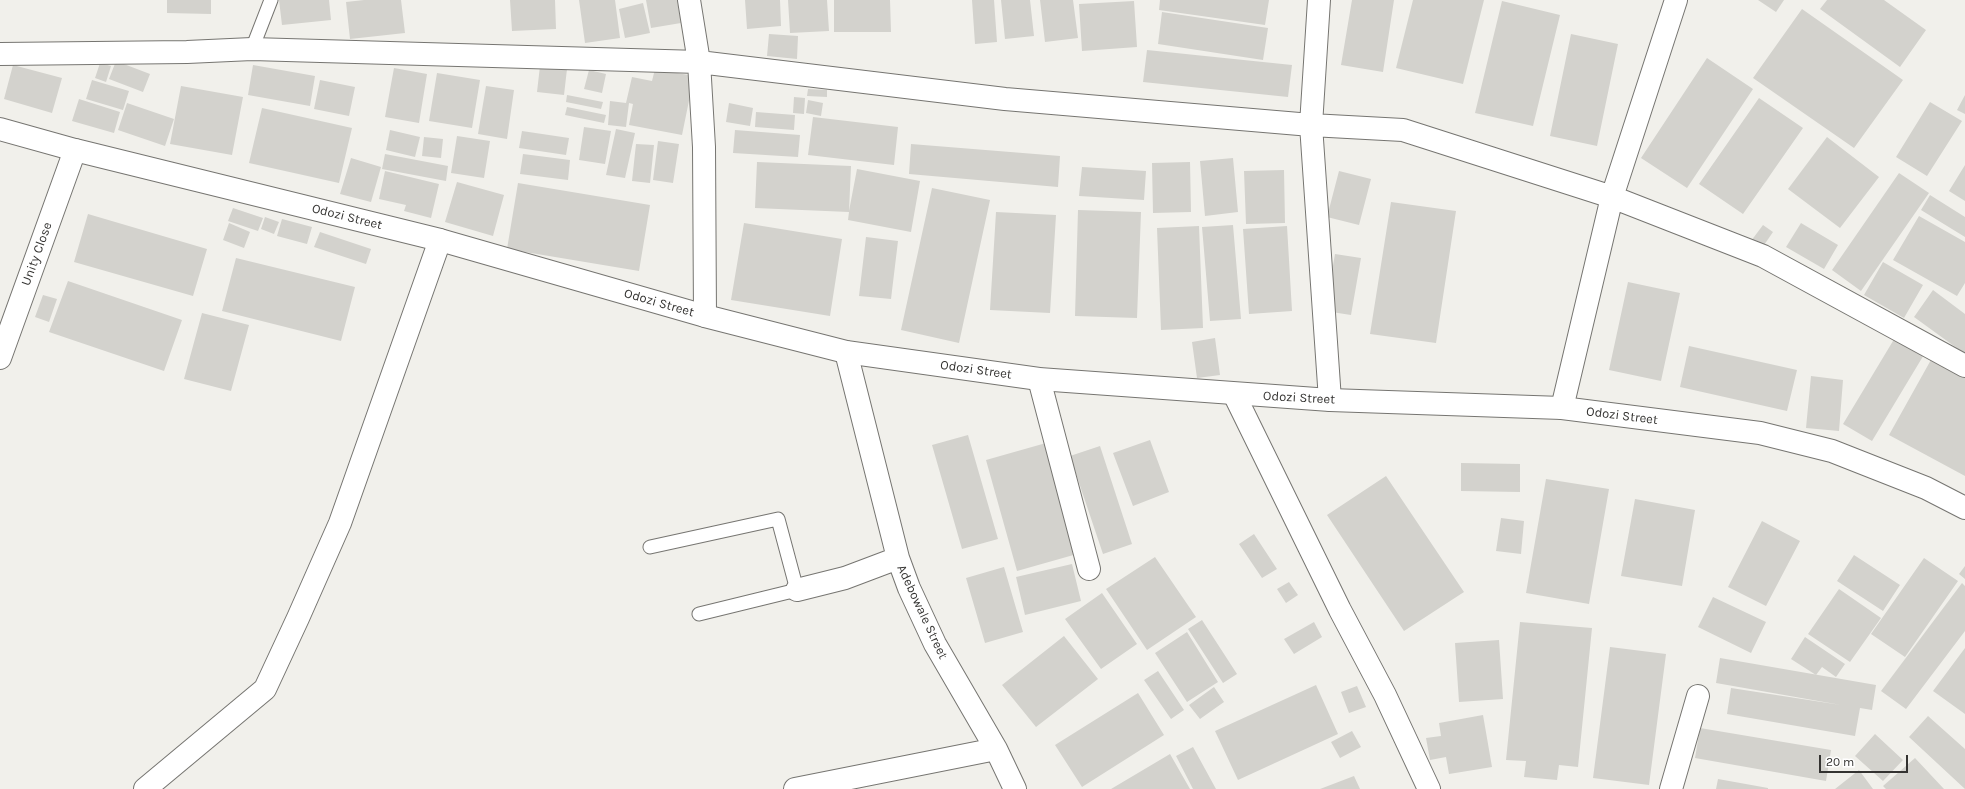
<!DOCTYPE html>
<style>
body{margin:0}
#map{position:relative;width:1965px;height:789px;overflow:hidden;background:#f1f0eb;font-family:Karla,sans-serif}
canvas{display:block}
.scale{position:absolute;left:1819px;top:755px;width:89px;height:18px;box-sizing:border-box;border:2px solid #343331;border-top:0;padding-left:5px;font-size:12px;line-height:14px;white-space:nowrap;color:#343331;-webkit-text-stroke:3px #fff;paint-order:stroke}
</style>
<div id="map">
<canvas width="1965" height="789"></canvas>
<div class="scale">20 m</div>
</div>
<script>
const g = document.querySelector('canvas').getContext('2d');
g.lineJoin = 'round';
function paint(path, color) {
  g.fillStyle = color;
  g.fill(path, 'evenodd');
}
function toPath(rows) {
  const path = new Path2D();
  for (const r of rows) {
    path.moveTo(r[0], r[1]);
    for (let i = 2; i < r.length; i += 2) path.lineTo(r[i], r[i + 1]);
  }
  return path;
}
function trace(path, color, width, dash) {
  g.strokeStyle = color;
  g.lineWidth = width;
  g.lineCap = dash ? 'butt' : 'round';
  g.setLineDash(dash || []);
  g.stroke(path);
}
function write(font, color, halo, rows, align = 'center') {
  g.font = font + ' Karla,sans-serif';
  g.lineWidth = 3;
  g.setLineDash([]);
  g.textBaseline = 'middle';
  g.strokeStyle = halo;
  g.fillStyle = color;
  for (const [text, x, y, turn = 0] of rows) {
    g.save();
    g.translate(x, y);
    g.rotate((+turn || 0) * Math.PI / 180);
    g.textAlign = isNaN(turn) ? turn : align;
    if (halo) g.strokeText(text, 0, 0);
    g.fillText(text, 0, 0);
    g.restore();
  }
}
paint(toPath([
 [167,0,211,0,211,14,167,13],
 [279,0,329,0,331,20,282,25],
 [364,0,401,0,405,33,350,39,346,2],
 [510,0,555,0,556,29,512,31],
 [579,0,615,0,620,38,585,43],
 [646,0,677,0,681,23,651,28],
 [745,0,780,0,781,26,747,29],
 [788,0,827,0,829,31,790,33],
 [834,0,890,0,891,32,834,32],
 [972,0,994,0,997,42,975,44],
 [1001,0,1030,0,1034,36,1005,39],
 [1040,0,1073,0,1078,38,1045,42],
 [1160,0,1269,0,1265,25,1159,10],
 [1352,0,1394,0,1383,72,1341,65],
 [1413,0,1484,0,1463,84,1396,68],
 [1758,0,1784,0,1776,12],
 [1827,0,1884,0,1926,30,1900,67,1820,9],
 [1134,1,1137,47,1082,51,1079,4],
 [1502,1,1560,15,1533,126,1475,113],
 [643,3,650,33,625,38,619,9],
 [1802,9,1903,80,1854,148,1753,78],
 [1162,12,1268,28,1263,60,1158,44],
 [769,34,798,36,797,59,767,56],
 [1571,34,1618,44,1597,146,1550,136],
 [1147,50,1292,65,1288,97,1143,82],
 [1707,58,1753,89,1687,188,1641,158],
 [116,61,150,74,143,92,109,79],
 [100,63,111,66,106,82,95,78],
 [13,65,62,78,52,113,4,99],
 [253,65,315,76,310,106,248,95],
 [540,66,567,69,564,95,537,92],
 [394,68,427,74,419,123,385,117],
 [655,69,694,76,682,135,629,125,633,104,629,103,626,127,608,125,610,101,626,103,632,77,652,81],
 [589,70,606,74,602,93,584,89],
 [437,73,480,80,472,128,429,121],
 [92,80,129,91,123,110,86,99],
 [320,80,355,87,349,116,314,109],
 [181,86,243,97,232,155,170,144],
 [486,86,514,90,507,139,478,134],
 [808,89,827,90,827,97,807,96],
 [567,95,603,102,601,109,566,102],
 [1965,95,1965,114,1957,110],
 [794,97,805,98,804,114,793,113],
 [1759,98,1803,128,1743,214,1699,184],
 [79,99,120,112,114,133,72,121],
 [808,100,823,103,821,116,806,113],
 [1930,102,1962,121,1927,176,1896,157],
 [127,103,174,119,165,146,118,130],
 [729,103,753,108,750,126,726,122],
 [567,107,606,115,604,123,565,115],
 [262,108,352,128,339,183,249,163],
 [756,112,795,115,794,130,755,127],
 [813,117,898,127,894,165,808,155],
 [584,127,611,131,605,164,579,160],
 [616,129,635,133,625,178,606,175],
 [390,130,420,137,415,157,386,150],
 [735,130,800,135,798,157,733,153],
 [522,131,569,138,566,155,519,148],
 [457,136,490,141,484,178,451,173],
 [424,137,443,139,441,158,422,156],
 [1827,137,1879,177,1840,228,1788,189],
 [658,141,679,144,673,183,653,180],
 [636,144,654,145,650,183,632,181],
 [911,144,1060,156,1058,187,909,174],
 [385,154,448,166,446,181,382,169],
 [523,154,570,160,568,180,520,174],
 [351,158,381,167,371,202,340,194],
 [1233,158,1238,212,1205,216,1200,161],
 [757,162,851,166,849,211,857,169,920,181,911,232,848,220,849,212,755,208],
 [1190,162,1191,212,1153,213,1152,163],
 [1965,165,1965,201,1949,191],
 [1082,167,1146,171,1144,200,1079,196],
 [1284,170,1285,223,1246,224,1244,171],
 [385,171,439,184,431,218,404,211,406,205,379,199],
 [1339,171,1371,179,1359,225,1327,217],
 [1899,173,1929,193,1861,291,1832,270],
 [457,182,504,195,493,236,445,222],
 [518,183,650,205,639,271,507,249],
 [932,188,990,200,959,343,901,330],
 [1930,195,1965,217,1965,237,1921,210],
 [1391,202,1456,211,1436,343,1370,334],
 [233,208,263,218,258,231,228,221],
 [1078,210,1141,212,1137,318,1075,316],
 [996,212,1056,215,1050,313,990,310],
 [88,214,207,249,193,296,74,262],
 [1919,216,1965,242,1965,283,1957,296,1893,260],
 [265,217,279,222,274,234,261,229],
 [282,219,312,227,307,244,277,236],
 [229,223,250,232,244,248,223,240],
 [744,223,842,239,830,316,731,300],
 [1801,223,1838,245,1824,269,1786,247],
 [1233,225,1241,319,1210,321,1202,227],
 [1763,225,1773,232,1762,248,1751,241],
 [1199,226,1203,328,1161,330,1157,228],
 [1287,226,1292,311,1249,314,1243,229],
 [320,232,371,249,366,264,314,247],
 [866,237,898,241,891,299,859,296],
 [1335,254,1361,258,1351,315,1325,311],
 [236,258,355,287,341,341,222,311],
 [1883,262,1923,285,1904,318,1864,295],
 [68,281,182,320,164,371,49,332],
 [1628,282,1680,293,1661,381,1609,370],
 [1933,290,1965,314,1965,354,1914,317],
 [43,295,57,299,49,322,35,317],
 [202,313,249,325,231,391,184,379],
 [1896,336,1925,353,1872,441,1843,424],
 [1215,338,1220,375,1197,378,1192,342],
 [1689,346,1797,370,1787,411,1680,387],
 [1932,358,1965,376,1965,476,1889,435],
 [1811,376,1843,380,1839,431,1806,428],
 [968,435,998,539,962,549,932,445],
 [1150,440,1169,492,1133,506,1113,453],
 [1046,443,1077,554,1017,571,986,460],
 [1100,446,1132,544,1103,554,1070,456],
 [1461,463,1520,464,1520,492,1461,491],
 [1386,476,1464,592,1404,631,1327,515],
 [1546,479,1609,489,1589,604,1526,593],
 [1635,499,1695,510,1682,586,1621,576],
 [1501,518,1524,521,1521,554,1496,551],
 [1762,521,1800,541,1766,606,1728,587],
 [1254,534,1277,569,1262,578,1239,544],
 [1854,555,1900,585,1883,611,1837,581],
 [1155,557,1196,617,1147,650,1106,589],
 [1924,558,1958,581,1905,657,1871,634],
 [1072,564,1081,601,1025,615,1016,577],
 [1965,566,1965,579,1959,574],
 [1004,567,1023,632,985,643,966,578],
 [1289,582,1298,595,1286,603,1277,589],
 [1962,583,1965,586,1965,631,1906,709,1881,691],
 [1839,589,1881,618,1850,662,1808,634],
 [1102,593,1137,644,1101,669,1065,619],
 [1713,597,1766,622,1751,653,1698,627],
 [1202,620,1237,674,1223,683,1188,629],
 [1314,622,1322,637,1294,654,1284,639],
 [1520,622,1592,628,1578,767,1559,765,1557,780,1524,777,1526,761,1506,760],
 [1187,632,1218,682,1187,702,1155,653],
 [1064,636,1098,679,1036,727,1002,685],
 [1805,637,1845,664,1836,677,1822,667,1816,675,1791,659],
 [1499,640,1503,699,1459,702,1455,643],
 [1610,647,1666,654,1649,785,1593,778],
 [1965,648,1965,714,1933,691],
 [1720,658,1876,685,1872,710,1860,708,1855,736,1727,714,1731,688,1841,705,1716,683],
 [1158,671,1184,710,1171,719,1144,680],
 [1316,685,1338,734,1238,780,1215,731],
 [1357,686,1366,707,1349,713,1341,692],
 [1214,687,1224,702,1200,719,1189,705],
 [1138,693,1164,735,1082,787,1055,745],
 [1483,715,1492,767,1449,774,1446,757,1430,760,1426,738,1441,736,1439,723],
 [1928,716,1965,749,1965,789,1909,737],
 [1700,728,1831,750,1826,781,1695,758],
 [1352,731,1361,747,1340,758,1331,742],
 [1875,734,1903,760,1883,781,1855,756],
 [1193,747,1216,789,1193,789,1176,756],
 [1170,754,1190,789,1111,789],
 [1915,758,1944,789,1886,789,1883,786],
 [1859,770,1873,789,1835,789],
 [1354,776,1360,789,1320,789],
 [1718,779,1768,788,1768,789,1716,789]
]), '#d3d2cd');
const service = toPath([
 [252,49,271,0],
 [650,547,778,519,797,590,699,614]
]);
const minor = toPath([
 [689,0,699,62,704,147,705,316],
 [1319,0,1311,125,1330,400],
 [0,54,187,52,252,49,699,62,1005,99,1311,125,1403,130,1612,197,1763,256,1965,366],
 [846,352,898,558,909,588,935,644,996,749,1015,789],
 [0,358,75,150],
 [1039,379,1089,569],
 [1234,394,1340,610,1385,695,1429,789],
 [1562,408,1612,197,1676,0],
 [797,590,845,578,898,558],
 [145,789,265,689,298,618,340,523,440,240],
 [795,789,996,749],
 [1671,789,1698,696]
]);
const secondary = toPath([
 [0,129,75,150,440,240,705,316,846,352,1039,379,1330,400,1562,408,1760,433,1832,451,1926,488,1965,508]
]);
trace(service, '#767571', 15);
trace(minor, '#767571', 24);
trace(secondary, '#767571', 24);
trace(service, '#fff', 13);
trace(minor, '#fff', 22);
trace(secondary, '#fff', 22);
write('13px', '#343331', '#fff', [
 ["Odozi Street",347,217,14],
 ["Unity Close",37,254,-70],
 ["Odozi Street",659,303,16],
 ["Odozi Street",976,370,8],
 ["Odozi Street",1299,398,3],
 ["Odozi Street",1622,416,7],
 ["Adebowale Street",922,612,65]
]);
</script>
